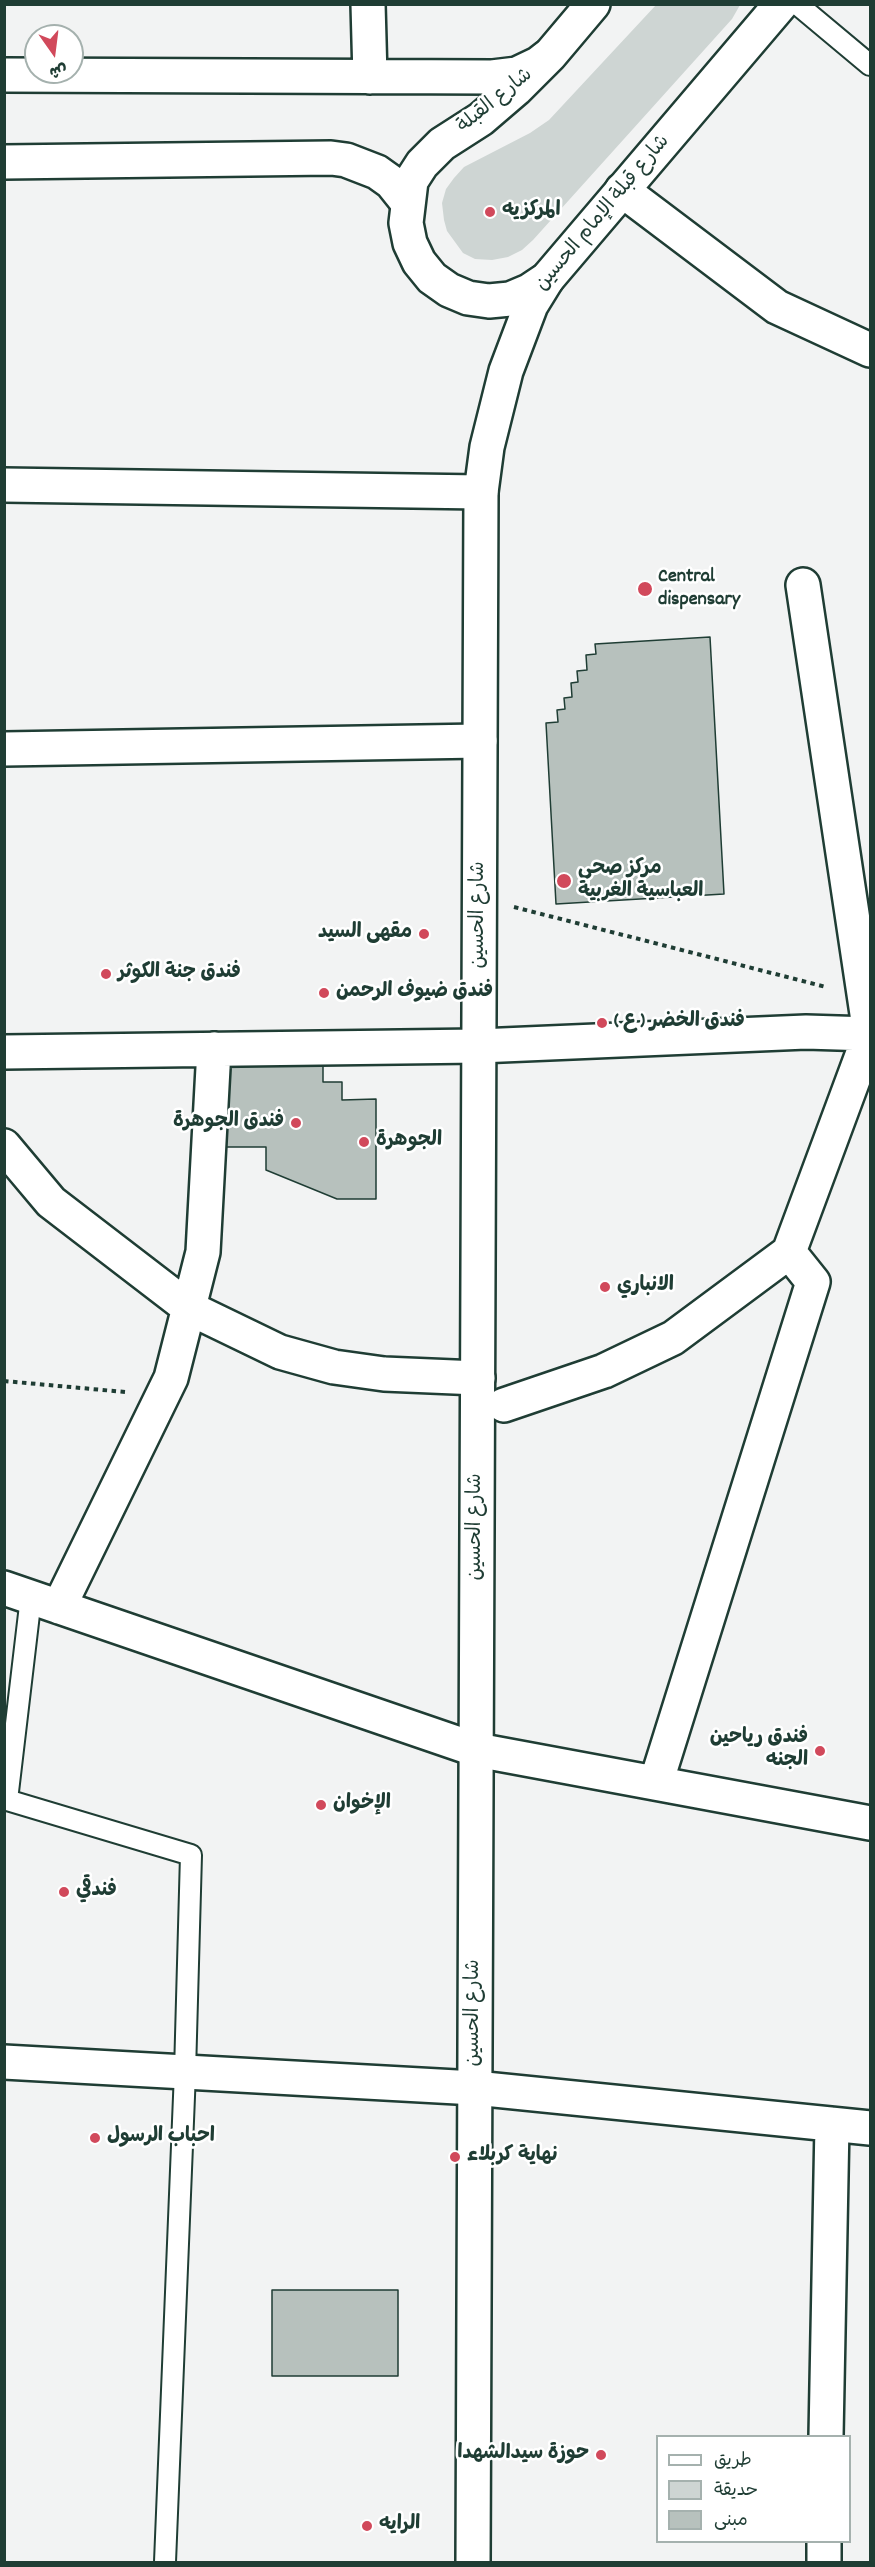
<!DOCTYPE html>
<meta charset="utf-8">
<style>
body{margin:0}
#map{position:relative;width:875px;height:2567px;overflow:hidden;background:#f2f3f3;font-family:Dekko,"Playpen Sans Arabic",sans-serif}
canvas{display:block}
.frame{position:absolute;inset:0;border:6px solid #1f3d34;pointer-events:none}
.legend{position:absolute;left:656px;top:2435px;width:195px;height:108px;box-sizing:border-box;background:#fff;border:2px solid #a5b1ae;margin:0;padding:8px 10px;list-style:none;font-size:18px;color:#1f3d34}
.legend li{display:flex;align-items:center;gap:12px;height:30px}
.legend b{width:30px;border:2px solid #a5b1ae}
.north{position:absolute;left:24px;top:24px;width:60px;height:60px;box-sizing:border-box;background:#fff;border:2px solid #a5b1ae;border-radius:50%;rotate:166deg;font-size:16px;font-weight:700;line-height:24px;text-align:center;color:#1f3d34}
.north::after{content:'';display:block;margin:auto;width:21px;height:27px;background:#d1495b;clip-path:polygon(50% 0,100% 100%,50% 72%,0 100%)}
</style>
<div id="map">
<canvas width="875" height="2567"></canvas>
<div class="frame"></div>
<ul class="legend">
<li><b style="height:8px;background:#fff"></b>طريق</li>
<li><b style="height:16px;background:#ced5d3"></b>حديقة</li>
<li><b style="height:16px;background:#b7c1bd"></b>مبنى</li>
</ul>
<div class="north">ش</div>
</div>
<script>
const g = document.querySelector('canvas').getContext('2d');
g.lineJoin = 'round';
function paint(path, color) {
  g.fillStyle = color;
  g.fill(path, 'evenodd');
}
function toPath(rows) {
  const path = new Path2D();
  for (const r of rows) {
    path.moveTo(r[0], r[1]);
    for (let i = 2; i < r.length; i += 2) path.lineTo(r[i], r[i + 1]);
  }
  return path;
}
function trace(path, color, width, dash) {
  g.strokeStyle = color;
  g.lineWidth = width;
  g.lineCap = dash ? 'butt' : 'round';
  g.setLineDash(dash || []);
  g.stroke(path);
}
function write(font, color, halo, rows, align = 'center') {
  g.font = font + ' Dekko,"Playpen Sans Arabic",sans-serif';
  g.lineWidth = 5;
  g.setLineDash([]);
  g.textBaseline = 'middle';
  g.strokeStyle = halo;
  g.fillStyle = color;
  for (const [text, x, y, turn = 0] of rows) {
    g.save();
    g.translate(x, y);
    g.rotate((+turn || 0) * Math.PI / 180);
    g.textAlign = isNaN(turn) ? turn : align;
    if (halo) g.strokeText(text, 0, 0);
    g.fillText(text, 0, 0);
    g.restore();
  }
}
paint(toPath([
 [656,5,740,5,732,19,533,240,522,250,508,257,492,260,475,259,463,253,447,231,444,220,442,203,446,189,454,178,464,167,530,133,549,120]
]), '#ced5d3');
const building = toPath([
 [710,637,724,894,556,904,546,723,558,722,557,710,565,709,564,698,572,697,571,683,578,682,577,671,587,670,586,655,596,654,595,644,710,637],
 [217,1064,323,1064,323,1082,342,1082,342,1100,376,1099,376,1199,337,1199,266,1170,266,1147,217,1147,217,1064],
 [272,2290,398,2290,398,2376,272,2376,272,2290]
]);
paint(building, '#b7c1bd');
trace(building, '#1f3d34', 1.5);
const lane = toPath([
 [797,4,870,65],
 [31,1597,7,1800,191,1855,185,2072,165,2562]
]);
const street = toPath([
 [622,190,777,307,870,350],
 [4,485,481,492],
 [4,749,480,741],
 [4,1052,479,1046,806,1032,870,1034],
 [4,1146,51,1202,189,1308,280,1352,334,1367,384,1374,478,1378],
 [504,1405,604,1371,673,1338,789,1252,870,1034,803,585],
 [4,1588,477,1750,870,1823],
 [59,1607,171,1378,203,1252,214,1049],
 [656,1783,813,1282,789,1252],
 [4,2062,475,2088,870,2128],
 [826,2436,832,2124],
 [824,2562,824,2542]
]);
const secondary = toPath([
 [368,4,370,77],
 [4,75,492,77,517,74,538,64,547,57],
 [4,162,331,158,346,160,377,172,391,182,407,202],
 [473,2562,481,492,487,447,506,371,531,305,547,279]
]);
const primary = toPath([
 [593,4,550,55,516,89,481,119,442,144,422,164,411,181,406,223,410,243,419,262,432,278,449,290,468,298,489,301,510,299,529,291,547,279,781,4]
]);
trace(lane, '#1f3d34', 24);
trace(street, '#1f3d34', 38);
trace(secondary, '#1f3d34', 38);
trace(primary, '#1f3d34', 38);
trace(toPath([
 [514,907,826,987],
 [4,1381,125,1392]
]), '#1f3d34', 4, [4.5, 4.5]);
trace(lane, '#fff', 20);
trace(street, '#fff', 33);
trace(secondary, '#fff', 33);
trace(primary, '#fff', 33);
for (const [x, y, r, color] of [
 [490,212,6,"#d1495b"],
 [645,589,8,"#d1495b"],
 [564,881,8,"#d1495b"],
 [424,934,6,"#d1495b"],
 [106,974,6,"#d1495b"],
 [324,993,6,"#d1495b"],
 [602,1023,6,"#d1495b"],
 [296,1123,6,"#d1495b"],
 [364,1142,6,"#d1495b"],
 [605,1287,6,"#d1495b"],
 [820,1751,6,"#d1495b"],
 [321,1805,6,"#d1495b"],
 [64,1892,6,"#d1495b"],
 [95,2138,6,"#d1495b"],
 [455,2157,6,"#d1495b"],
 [601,2455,6,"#d1495b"],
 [367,2526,6,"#d1495b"]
]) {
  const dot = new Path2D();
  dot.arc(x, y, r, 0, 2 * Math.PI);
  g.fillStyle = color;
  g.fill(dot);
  trace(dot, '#fff', 2);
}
write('20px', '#1f3d34', '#fff', [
 ["شارع القبلة",496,102,-39],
 ["شارع قبلة الإمام الحسين",604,214,-50],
 ["شارع الحسين",480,915,-90],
 ["شارع الحسين",477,1527,-90],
 ["شارع الحسين",475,2013,-90]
]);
write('bold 20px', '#1f3d34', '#fff', [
 ["المركزيه",502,212],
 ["Central",658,578],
 ["dispensary",658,601],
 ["مركز صحي",578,870],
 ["العباسية الغربية",578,893],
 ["مقهى السيد",412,934,"right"],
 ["فندق جنة الكوثر",118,974],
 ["فندق ضيوف الرحمن",336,993],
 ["فندق الخضر ( ع )",614,1023],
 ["فندق الجوهرة",284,1123,"right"],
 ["الجوهرة",376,1142],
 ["الانباري",617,1287],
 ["فندق رياحين",808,1739,"right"],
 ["الجنه",808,1762,"right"],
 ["الإخوان",333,1805],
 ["فندقي",76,1892],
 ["احباب الرسول",107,2138],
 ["نهاية كربلاء",467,2157],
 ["حوزة سيدالشهدا",589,2455,"right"],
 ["الرايه",379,2526]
], 'left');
</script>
